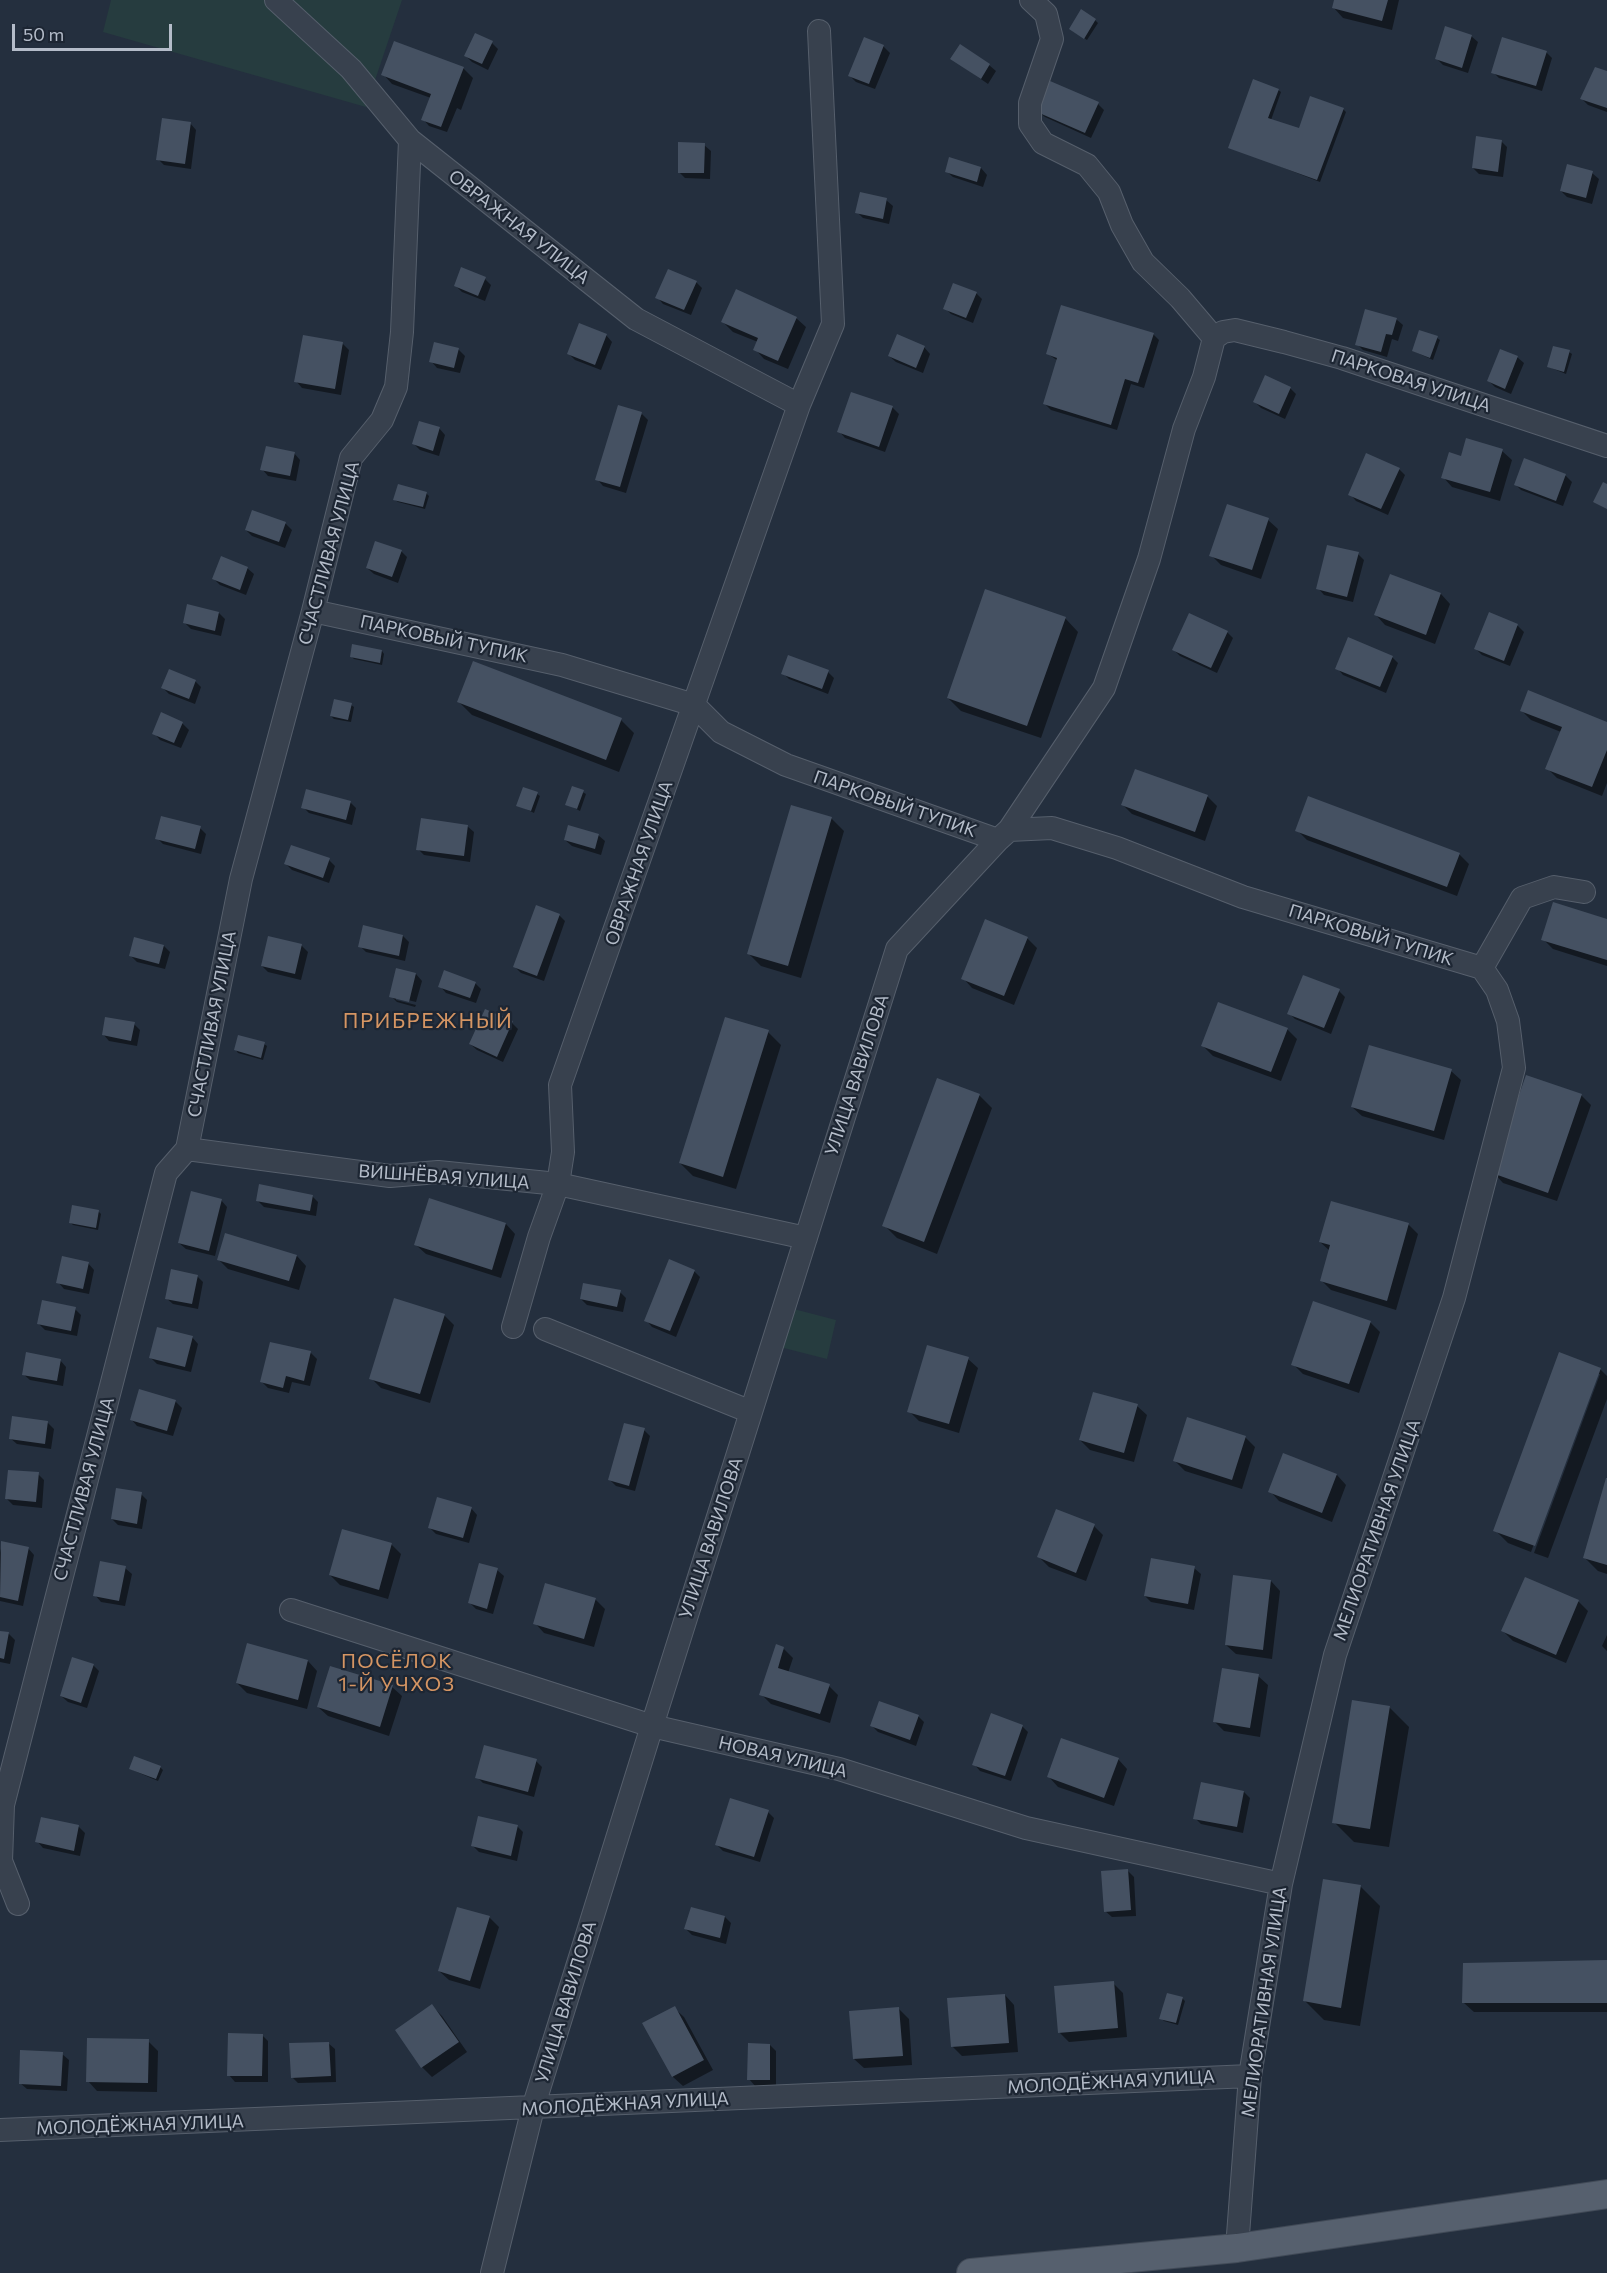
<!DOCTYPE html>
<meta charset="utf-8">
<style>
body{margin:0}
#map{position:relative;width:1607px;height:2273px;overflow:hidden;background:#242f3e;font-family:Commissioner,sans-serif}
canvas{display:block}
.scale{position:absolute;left:12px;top:24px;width:160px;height:27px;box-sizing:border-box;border:3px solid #b4bcc9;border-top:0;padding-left:8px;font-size:18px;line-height:21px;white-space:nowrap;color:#b4bcc9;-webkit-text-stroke:4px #1d2633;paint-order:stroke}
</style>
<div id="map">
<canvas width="1607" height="2273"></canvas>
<div class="scale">50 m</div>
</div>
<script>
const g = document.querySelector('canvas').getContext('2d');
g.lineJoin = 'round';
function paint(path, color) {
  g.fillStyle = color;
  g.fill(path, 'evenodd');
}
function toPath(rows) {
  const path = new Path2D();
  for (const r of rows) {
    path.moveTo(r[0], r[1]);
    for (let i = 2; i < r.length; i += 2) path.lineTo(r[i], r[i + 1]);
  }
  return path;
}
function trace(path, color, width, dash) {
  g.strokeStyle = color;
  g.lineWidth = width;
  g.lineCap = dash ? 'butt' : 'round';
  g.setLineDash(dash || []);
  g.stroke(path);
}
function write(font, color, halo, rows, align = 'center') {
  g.font = font + ' Commissioner,sans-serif';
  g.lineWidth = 4.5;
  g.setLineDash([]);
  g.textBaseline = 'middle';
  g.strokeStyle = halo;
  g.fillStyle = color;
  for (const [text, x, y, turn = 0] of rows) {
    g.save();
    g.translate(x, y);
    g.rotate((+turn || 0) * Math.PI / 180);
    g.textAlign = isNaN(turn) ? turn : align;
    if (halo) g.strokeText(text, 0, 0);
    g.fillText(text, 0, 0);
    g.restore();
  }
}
paint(toPath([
 [111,0,402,0,366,107,103,32],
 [790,1308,836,1320,827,1359,780,1347]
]), '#263c3f');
paint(toPath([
 [1336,0,1399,0,1392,30,1343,18,1334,8],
 [1095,20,1098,23,1087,40,1073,31],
 [475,35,492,43,498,49,488,70,472,62,466,56],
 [1471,36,1478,42,1468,73,1443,65,1437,59],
 [883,46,890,53,875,89,856,82,850,76],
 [1546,52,1552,58,1542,91,1499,78,1493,72],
 [952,59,989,65,996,71,988,84],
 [463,68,473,78,461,110,457,108,447,132,429,126,423,119,431,98,392,84,383,74],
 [1607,73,1607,112,1588,105,1582,99],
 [1278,90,1281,92,1271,120,1299,130,1343,109,1346,112,1320,182,1230,147],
 [1098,104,1104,110,1091,138,1045,117,1038,111],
 [190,123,196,130,191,169,164,165,158,159],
 [1501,141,1507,147,1503,177,1479,174,1473,168],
 [704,145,711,151,710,179,685,178,679,172],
 [981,168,987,175,983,187,953,177,946,171],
 [1592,173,1599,179,1592,204,1567,197,1561,191],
 [886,200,893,206,889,224,863,218,857,212],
 [485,279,491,285,485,301,462,292,456,286],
 [696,282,702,288,691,315,663,304,657,297],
 [976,293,982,299,973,323,951,314,945,308],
 [796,318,806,327,788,369,764,359,755,349,758,342,733,332,723,322],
 [1396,319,1403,325,1398,341,1392,339,1387,357,1363,350,1357,344],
 [1153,334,1159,340,1144,388,1131,384,1117,430,1051,410,1045,404,1058,361,1048,354],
 [606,335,612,342,601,370,575,360,569,354],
 [1437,338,1440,340,1433,360,1413,351],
 [343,344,349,350,341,395,302,388,296,381],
 [436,344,459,350,465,356,460,373,437,368,431,361],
 [924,347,930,354,923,373,896,362,889,356],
 [1569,352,1572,354,1566,374,1549,367],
 [1517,357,1524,363,1511,394,1495,387,1489,381],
 [1290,388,1296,394,1285,419,1261,408,1255,402],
 [892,407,899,414,885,452,845,438,839,431],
 [642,414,648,420,626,493,603,486,597,479],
 [439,428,445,435,439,456,420,450,414,444],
 [1502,451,1512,460,1500,501,1452,487,1443,477,1462,457],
 [294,453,300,460,296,481,268,476,262,469],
 [1525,460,1566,476,1572,482,1563,506,1521,490,1515,484],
 [1399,469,1405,475,1388,515,1356,501,1350,494],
 [426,493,429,496,425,509,398,502,395,500],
 [253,512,286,524,292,530,285,548,252,536,246,530],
 [1268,520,1278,529,1261,579,1221,565,1211,555],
 [401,551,407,557,398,583,374,574,367,568],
 [1358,554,1364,560,1353,602,1324,595,1318,588],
 [247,568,254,574,246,595,220,585,214,579],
 [1390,575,1441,594,1450,604,1435,644,1385,625,1376,615],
 [219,613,225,619,221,636,191,629,185,623],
 [1490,614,1518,626,1524,632,1510,666,1482,655,1476,649],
 [1065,618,1078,632,1041,738,961,711,948,698],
 [1227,632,1233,638,1217,673,1180,656,1174,650],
 [382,651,384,654,382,665,354,659,351,656],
 [1392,657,1398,663,1386,693,1343,675,1337,668],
 [828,672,834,678,828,694,789,679,783,673],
 [195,681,201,687,195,704,169,694,163,688],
 [459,702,621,720,634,733,619,772,472,715],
 [351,705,354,707,351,722,334,719,331,716],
 [1521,710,1607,723,1607,783,1602,796,1557,778,1547,768,1561,732,1531,720],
 [162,714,182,723,189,730,181,748,160,740,154,733],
 [1136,771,1208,797,1217,806,1205,841,1132,814,1123,805],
 [573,787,586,794,580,811,567,804],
 [537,794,540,796,534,813,518,805],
 [350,802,356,808,352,825,309,813,303,807],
 [831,818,844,831,801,978,761,966,748,953],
 [467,826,474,832,470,862,424,855,418,849],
 [200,828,206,834,201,854,163,844,157,838],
 [1297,830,1459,854,1469,864,1457,896,1307,840],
 [598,835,605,841,601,855,572,846,565,840],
 [329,860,335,866,329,883,292,870,286,864],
 [559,915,565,921,544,981,521,973,515,967],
 [1607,921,1607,966,1553,949,1543,939],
 [403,936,409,942,405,961,366,952,360,946],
 [269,938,302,946,308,952,301,980,268,972,262,966],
 [1027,938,1037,948,1014,1005,972,988,963,978],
 [164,946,170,952,165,969,137,962,131,956],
 [416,974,422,981,416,1002,396,997,396,1000,416,1005,415,1007,397,1002,391,996],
 [475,983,481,989,476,1003,446,993,440,986],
 [1339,991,1345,997,1331,1034,1295,1019,1289,1013],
 [512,1023,518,1029,503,1062,477,1050,470,1044],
 [134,1024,140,1030,137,1046,109,1041,103,1034],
 [1287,1029,1297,1039,1281,1081,1213,1056,1203,1046],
 [768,1032,781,1045,736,1189,693,1176,680,1163],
 [264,1044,267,1046,263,1060,238,1053,236,1050],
 [1451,1071,1461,1080,1444,1140,1362,1116,1352,1107],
 [979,1095,992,1108,937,1254,897,1238,884,1225],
 [1581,1095,1591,1105,1557,1201,1503,1183,1494,1173],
 [312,1196,318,1202,316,1216,264,1207,258,1201],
 [221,1200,227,1207,215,1256,186,1249,179,1243],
 [430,1200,506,1224,515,1234,501,1278,426,1254,416,1245],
 [1332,1203,1409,1225,1418,1234,1396,1310,1331,1290,1322,1281,1330,1251,1320,1242],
 [99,1212,101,1214,98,1230,73,1225,70,1222],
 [297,1256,306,1266,299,1290,228,1269,219,1260],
 [88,1263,94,1270,89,1294,64,1289,58,1282],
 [694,1271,700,1277,676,1337,652,1327,646,1320],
 [197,1276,203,1282,198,1309,173,1304,166,1298],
 [620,1292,626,1298,623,1312,587,1305,581,1299],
 [75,1309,81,1315,77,1336,45,1330,39,1324],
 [444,1315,454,1325,430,1403,381,1388,371,1378],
 [1370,1322,1380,1332,1359,1393,1303,1374,1293,1364],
 [192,1337,198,1344,191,1372,157,1364,150,1357],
 [311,1353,317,1359,310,1386,292,1382,289,1393,268,1388,262,1382],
 [968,1359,978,1368,959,1433,919,1421,909,1411],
 [60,1360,66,1367,63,1386,30,1380,23,1374],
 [1600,1369,1607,1376,1607,1399,1548,1558,1534,1553,1600,1374,1597,1374,1531,1552,1508,1543,1495,1530],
 [175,1401,182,1408,173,1436,137,1426,131,1419],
 [1137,1406,1147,1415,1134,1462,1090,1450,1080,1440],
 [48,1423,54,1429,51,1449,17,1444,10,1438],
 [644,1430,650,1436,635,1491,616,1486,610,1480],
 [1245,1437,1255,1447,1242,1489,1185,1471,1175,1461],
 [1284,1455,1337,1475,1346,1485,1332,1522,1279,1501,1270,1491],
 [38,1474,44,1480,42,1508,13,1505,7,1499],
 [1607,1481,1607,1574,1598,1571,1585,1558],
 [141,1494,147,1500,142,1529,118,1525,112,1519],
 [471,1508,477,1515,469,1543,436,1534,430,1528],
 [1094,1526,1103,1535,1086,1581,1049,1567,1039,1557],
 [2,1543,28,1548,34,1555,23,1606,0,1601,0,1553],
 [391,1544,401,1554,388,1599,340,1585,330,1575],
 [125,1568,132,1574,125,1606,101,1602,95,1595],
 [1194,1568,1201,1574,1194,1610,1151,1602,1145,1596],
 [497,1570,504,1576,493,1614,476,1609,470,1603],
 [1526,1579,1579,1602,1588,1611,1566,1663,1513,1641,1503,1631],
 [1271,1581,1280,1591,1272,1659,1236,1654,1226,1645],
 [595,1599,605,1609,594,1647,544,1633,535,1623],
 [0,1632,9,1634,15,1640,10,1664,0,1662],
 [1607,1635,1607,1651,1602,1646],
 [784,1649,793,1658,788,1673,829,1686,838,1695,830,1723,771,1704,761,1694],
 [308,1661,317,1671,307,1709,247,1693,237,1683],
 [93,1665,99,1671,87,1708,68,1702,61,1696],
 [1258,1676,1268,1685,1260,1737,1224,1731,1214,1721],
 [392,1687,402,1696,389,1736,328,1716,318,1707],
 [1389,1707,1409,1727,1389,1847,1354,1842,1334,1822],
 [918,1716,924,1722,916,1746,878,1732,872,1726],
 [1022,1726,1028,1732,1011,1781,980,1771,974,1764],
 [1118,1759,1127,1769,1114,1806,1058,1787,1049,1777],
 [536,1761,542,1767,534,1797,483,1783,477,1777],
 [160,1767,163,1770,158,1781,130,1769],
 [1244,1792,1250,1798,1243,1833,1201,1824,1195,1818],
 [768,1812,774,1818,760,1862,723,1851,717,1845],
 [42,1819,79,1827,85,1833,80,1856,43,1848,37,1841],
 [517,1826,523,1832,517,1861,479,1852,473,1846],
 [1127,1870,1134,1877,1136,1916,1112,1917,1105,1911],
 [1360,1886,1380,1906,1360,2026,1324,2020,1305,2001],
 [489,1917,499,1927,480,1989,449,1980,439,1971],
 [725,1917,731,1923,726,1944,692,1935,686,1929],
 [1607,1962,1607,2012,1474,2012,1464,2003],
 [1113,1983,1123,1993,1127,2037,1069,2042,1059,2032],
 [1005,1995,1014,2005,1018,2052,962,2056,952,2046],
 [1182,1998,1185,2001,1178,2025,1164,2021,1161,2018],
 [432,2006,442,2016,467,2052,432,2077,422,2067],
 [674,2008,684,2017,713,2070,683,2086,673,2077,644,2024],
 [899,2009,909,2019,912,2065,864,2068,854,2059],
 [262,2035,268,2041,268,2082,235,2082,229,2075],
 [148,2041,158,2051,157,2092,97,2091,88,2081],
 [328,2043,335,2049,336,2082,298,2083,292,2077],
 [770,2045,776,2051,776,2086,755,2086,749,2079],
 [62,2054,69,2060,67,2091,27,2089,20,2083]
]), '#0007');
paint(toPath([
 [1334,0,1388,0,1382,21,1332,8],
 [1081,9,1096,19,1084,39,1069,29],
 [1445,26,1472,35,1462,68,1435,59],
 [475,33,493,41,482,64,464,56],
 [864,37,884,45,869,84,848,76],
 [1502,37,1547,51,1536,86,1491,73],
 [394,41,464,67,441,127,421,120,431,94,381,75],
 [960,44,990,64,981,79,950,59],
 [1595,67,1607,71,1607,108,1580,99],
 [1253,79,1279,89,1268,118,1299,128,1310,96,1344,108,1317,180,1228,148],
 [1050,81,1099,102,1085,133,1037,112],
 [162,118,191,122,185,164,156,160],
 [1476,136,1502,140,1498,172,1472,168],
 [678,142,705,143,704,173,678,173],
 [949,157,981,167,977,182,945,172],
 [1567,164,1593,171,1586,198,1560,191],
 [860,192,887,198,883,219,855,213],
 [461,267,486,277,478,296,454,286],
 [668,269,697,281,684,310,655,298],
 [953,283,977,292,966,318,943,309],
 [736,289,797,317,778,361,753,350,758,338,721,322],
 [1061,305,1154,333,1138,383,1125,379,1111,425,1043,404,1057,358,1046,354],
 [1365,309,1397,318,1392,335,1386,334,1381,352,1355,345],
 [579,323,607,334,595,365,567,354],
 [1419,330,1438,336,1430,358,1412,351],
 [897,334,925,346,916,368,888,356],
 [303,335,343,342,335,389,294,382],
 [434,342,459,348,454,368,429,362],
 [1553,346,1570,350,1564,372,1547,367],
 [1500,349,1518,356,1505,389,1487,381],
 [1265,375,1291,387,1279,414,1253,402],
 [851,392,893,406,879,447,837,432],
 [618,405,642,412,620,487,595,480],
 [419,421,440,427,433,451,412,444],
 [1466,438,1503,449,1490,492,1441,478,1449,452,1461,456],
 [266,446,295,452,290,476,260,470],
 [1366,453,1400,468,1381,509,1348,495],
 [1524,458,1566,474,1556,501,1514,485],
 [1603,482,1607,484,1607,509,1593,502],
 [398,484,427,492,423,507,393,500],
 [1227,504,1269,518,1252,570,1209,556],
 [252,510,286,522,279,542,245,530],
 [375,541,402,550,392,577,366,568],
 [1327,545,1359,552,1347,597,1316,589],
 [221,556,248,567,240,590,212,579],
 [1390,574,1441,593,1426,635,1374,615],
 [985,589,1066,617,1027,726,947,698],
 [187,604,219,612,215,631,183,623],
 [1489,612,1518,624,1504,661,1474,649],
 [1189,613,1228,631,1211,668,1172,650],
 [1348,637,1393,656,1380,687,1335,669],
 [352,644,382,650,380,663,350,657],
 [788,655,829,670,822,689,781,674],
 [473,661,622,718,606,760,457,702],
 [169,669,196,680,189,699,161,688],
 [1528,690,1607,722,1607,750,1592,787,1545,769,1562,727,1520,711],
 [334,699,352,703,348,720,330,716],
 [161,712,183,722,174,743,152,734],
 [1135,769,1208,795,1195,832,1121,805],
 [572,786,584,790,577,809,565,805],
 [523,787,538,792,531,811,516,806],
 [306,789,351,801,346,820,301,808],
 [1308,796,1460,853,1447,887,1295,831],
 [791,805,832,817,788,966,747,954],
 [161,816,201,826,195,849,155,839],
 [421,818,468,825,464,856,416,850],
 [568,825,599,834,595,849,564,840],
 [291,845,330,858,323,878,284,864],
 [1553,902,1607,919,1607,960,1541,940],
 [536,905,560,914,537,976,513,967],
 [985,919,1028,937,1004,996,961,979],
 [363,925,403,935,399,956,358,947],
 [268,936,302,944,295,974,261,966],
 [134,937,164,945,159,964,129,956],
 [396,968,416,973,409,1002,389,997],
 [444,970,476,982,470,998,438,987],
 [1303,975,1340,989,1324,1028,1287,1014],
 [1218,1002,1288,1028,1271,1072,1201,1046],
 [485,1009,513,1021,497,1057,469,1044],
 [105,1017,135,1022,131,1041,102,1035],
 [725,1017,769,1030,723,1177,679,1163],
 [238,1035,265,1042,261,1058,234,1050],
 [1369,1045,1452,1069,1434,1131,1351,1107],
 [1526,1075,1582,1094,1548,1193,1492,1173],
 [937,1078,980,1094,924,1242,882,1226],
 [259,1184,313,1195,310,1211,256,1201],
 [191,1191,222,1199,209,1251,178,1243],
 [429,1198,506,1223,492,1270,414,1245],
 [1331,1201,1409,1223,1387,1301,1320,1281,1330,1245,1319,1242],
 [72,1205,99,1210,96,1228,69,1223],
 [225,1233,297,1255,289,1281,217,1260],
 [62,1256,89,1262,83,1289,56,1283],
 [669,1259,695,1270,670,1331,644,1321],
 [171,1269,198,1275,192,1304,165,1299],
 [583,1283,621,1290,617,1307,580,1299],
 [394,1298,445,1314,420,1394,369,1379],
 [42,1300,76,1307,71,1331,37,1324],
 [1313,1301,1371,1321,1349,1384,1291,1365],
 [157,1327,193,1336,185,1367,149,1358],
 [270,1342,311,1351,304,1381,286,1376,283,1388,260,1382],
 [927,1345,969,1357,949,1424,907,1412],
 [26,1352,61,1359,57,1381,22,1375],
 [1559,1352,1601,1368,1535,1546,1493,1531],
 [139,1389,176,1400,167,1431,130,1420],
 [1093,1392,1138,1404,1124,1453,1079,1440],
 [12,1416,48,1421,45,1444,9,1439],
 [1187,1417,1246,1436,1232,1480,1173,1461],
 [624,1423,645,1428,629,1486,608,1480],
 [1283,1453,1337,1474,1322,1513,1268,1492],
 [8,1470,39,1472,36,1502,5,1499],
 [1606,1478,1607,1478,1607,1565,1583,1558],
 [116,1488,142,1492,137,1524,111,1519],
 [437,1497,472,1507,463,1538,428,1528],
 [1056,1509,1095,1524,1076,1573,1037,1557],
 [342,1529,392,1543,379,1590,329,1575],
 [1,1541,29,1547,18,1601,0,1597],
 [1151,1558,1195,1566,1188,1604,1144,1596],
 [100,1561,126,1566,119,1601,93,1596],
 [479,1563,498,1568,487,1609,468,1603],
 [1233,1575,1271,1580,1263,1650,1225,1645],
 [1525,1577,1579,1600,1556,1655,1501,1631],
 [545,1583,596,1598,584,1639,533,1624],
 [0,1631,9,1632,4,1659,0,1658],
 [247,1643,308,1660,298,1700,236,1683],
 [776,1644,784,1647,778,1668,830,1684,820,1714,759,1695],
 [72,1657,94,1664,81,1703,60,1696],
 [330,1666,393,1685,380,1727,317,1707],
 [1222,1668,1259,1674,1250,1728,1213,1722],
 [1352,1700,1390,1706,1370,1829,1332,1823],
 [879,1701,919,1715,910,1740,870,1726],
 [991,1713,1023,1725,1005,1776,972,1765],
 [1061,1738,1119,1758,1104,1798,1047,1777],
 [484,1745,537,1759,528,1792,475,1778],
 [134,1756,161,1766,156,1779,129,1769],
 [1201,1782,1244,1791,1237,1827,1193,1819],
 [730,1798,769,1810,754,1857,715,1845],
 [478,1816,518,1825,511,1856,471,1846],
 [41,1817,79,1825,74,1851,35,1842],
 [1128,1869,1131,1910,1104,1912,1101,1871],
 [1323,1879,1361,1885,1341,2008,1303,2001],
 [457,1907,490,1916,470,1981,438,1971],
 [691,1907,725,1916,720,1938,684,1929],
 [1607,1960,1607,2003,1462,2003,1463,1963],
 [1114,1981,1118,2028,1058,2033,1054,1986],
 [1167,1993,1183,1997,1176,2023,1159,2019],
 [1005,1994,1009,2043,951,2047,947,1998],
 [432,2004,459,2042,421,2068,395,2030],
 [675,2006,704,2060,672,2077,642,2023],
 [899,2007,903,2056,853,2059,849,2011],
 [228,2033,263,2034,262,2076,227,2076],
 [87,2038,149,2039,148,2083,86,2082],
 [329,2042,331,2076,291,2078,289,2043],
 [748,2043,770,2044,770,2080,747,2080],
 [20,2050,63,2052,61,2086,19,2084]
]), '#455162');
const minor = toPath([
 [276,0,351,69,410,140,636,319,799,405],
 [1031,0,1046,14,1052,39,1030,103,1030,124,1043,143,1087,165,1109,192,1122,225,1143,262,1180,298,1214,338],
 [1214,338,1223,332,1235,330,1284,342,1342,358,1607,446],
 [313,611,562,665,694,705,721,732,786,765,998,840,1009,830,1052,828,1117,848,1243,897,1482,968],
 [1009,830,1104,688,1149,559,1184,429,1204,377,1214,338],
 [187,1149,390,1176,438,1172,558,1184,806,1238],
 [513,1327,539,1237,558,1184,563,1152,560,1085,799,405,833,324,819,31],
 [545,1329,751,1412],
 [291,1610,652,1726,839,1769,1026,1828,1281,1884],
 [18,1904,1,1861,3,1805,166,1173,187,1149,241,879,313,611,351,458,382,420,396,387,402,332,410,140],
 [0,2130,1250,2076],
 [1237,2248,1250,2076,1281,1884,1335,1655,1454,1298,1514,1068,1508,1021,1497,990,1482,968,1522,898,1554,887,1584,892],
 [492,2273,533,2108,652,1726,897,949,998,840]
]);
const major = toPath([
 [971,2273,1237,2248,1607,2194]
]);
trace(minor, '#565f6c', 24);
trace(major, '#414a57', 30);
trace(minor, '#38414e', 22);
trace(major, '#56606e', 28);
write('18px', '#b4bcc9', '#1d2633', [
 ["ОВРАЖНАЯ УЛИЦА",519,227,38],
 ["ПАРКОВАЯ УЛИЦА",1411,381,18],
 ["СЧАСТЛИВАЯ УЛИЦА",329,553,-75],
 ["ПАРКОВЫЙ ТУПИК",444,639,12],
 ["ПАРКОВЫЙ ТУПИК",895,804,19],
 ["ОВРАЖНАЯ УЛИЦА",639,863,-71],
 ["ПАРКОВЫЙ ТУПИК",1371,935,17],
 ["СЧАСТЛИВАЯ УЛИЦА",212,1024,-79],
 ["УЛИЦА ВАВИЛОВА",857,1075,-72],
 ["ВИШНЁВАЯ УЛИЦА",444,1177,4],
 ["СЧАСТЛИВАЯ УЛИЦА",84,1489,-75],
 ["МЕЛИОРАТИВНАЯ УЛИЦА",1377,1530,-71],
 ["УЛИЦА ВАВИЛОВА",711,1538,-72],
 ["НОВАЯ УЛИЦА",783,1757,13],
 ["УЛИЦА ВАВИЛОВА",566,2002,-73],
 ["МЕЛИОРАТИВНАЯ УЛИЦА",1264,2002,-82],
 ["МОЛОДЁЖНАЯ УЛИЦА",1111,2082,-3],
 ["МОЛОДЁЖНАЯ УЛИЦА",625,2104,-3],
 ["МОЛОДЁЖНАЯ УЛИЦА",140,2125,-2]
]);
g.letterSpacing = '1.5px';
write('20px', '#d59563', '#1d2633', [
 ["ПОСЁЛОК",397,1661],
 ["1-Й УЧХОЗ",397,1684]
]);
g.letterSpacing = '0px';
g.letterSpacing = '1.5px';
write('21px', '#d59563', '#1d2633', [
 ["ПРИБРЕЖНЫЙ",428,1021]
]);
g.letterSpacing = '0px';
</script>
